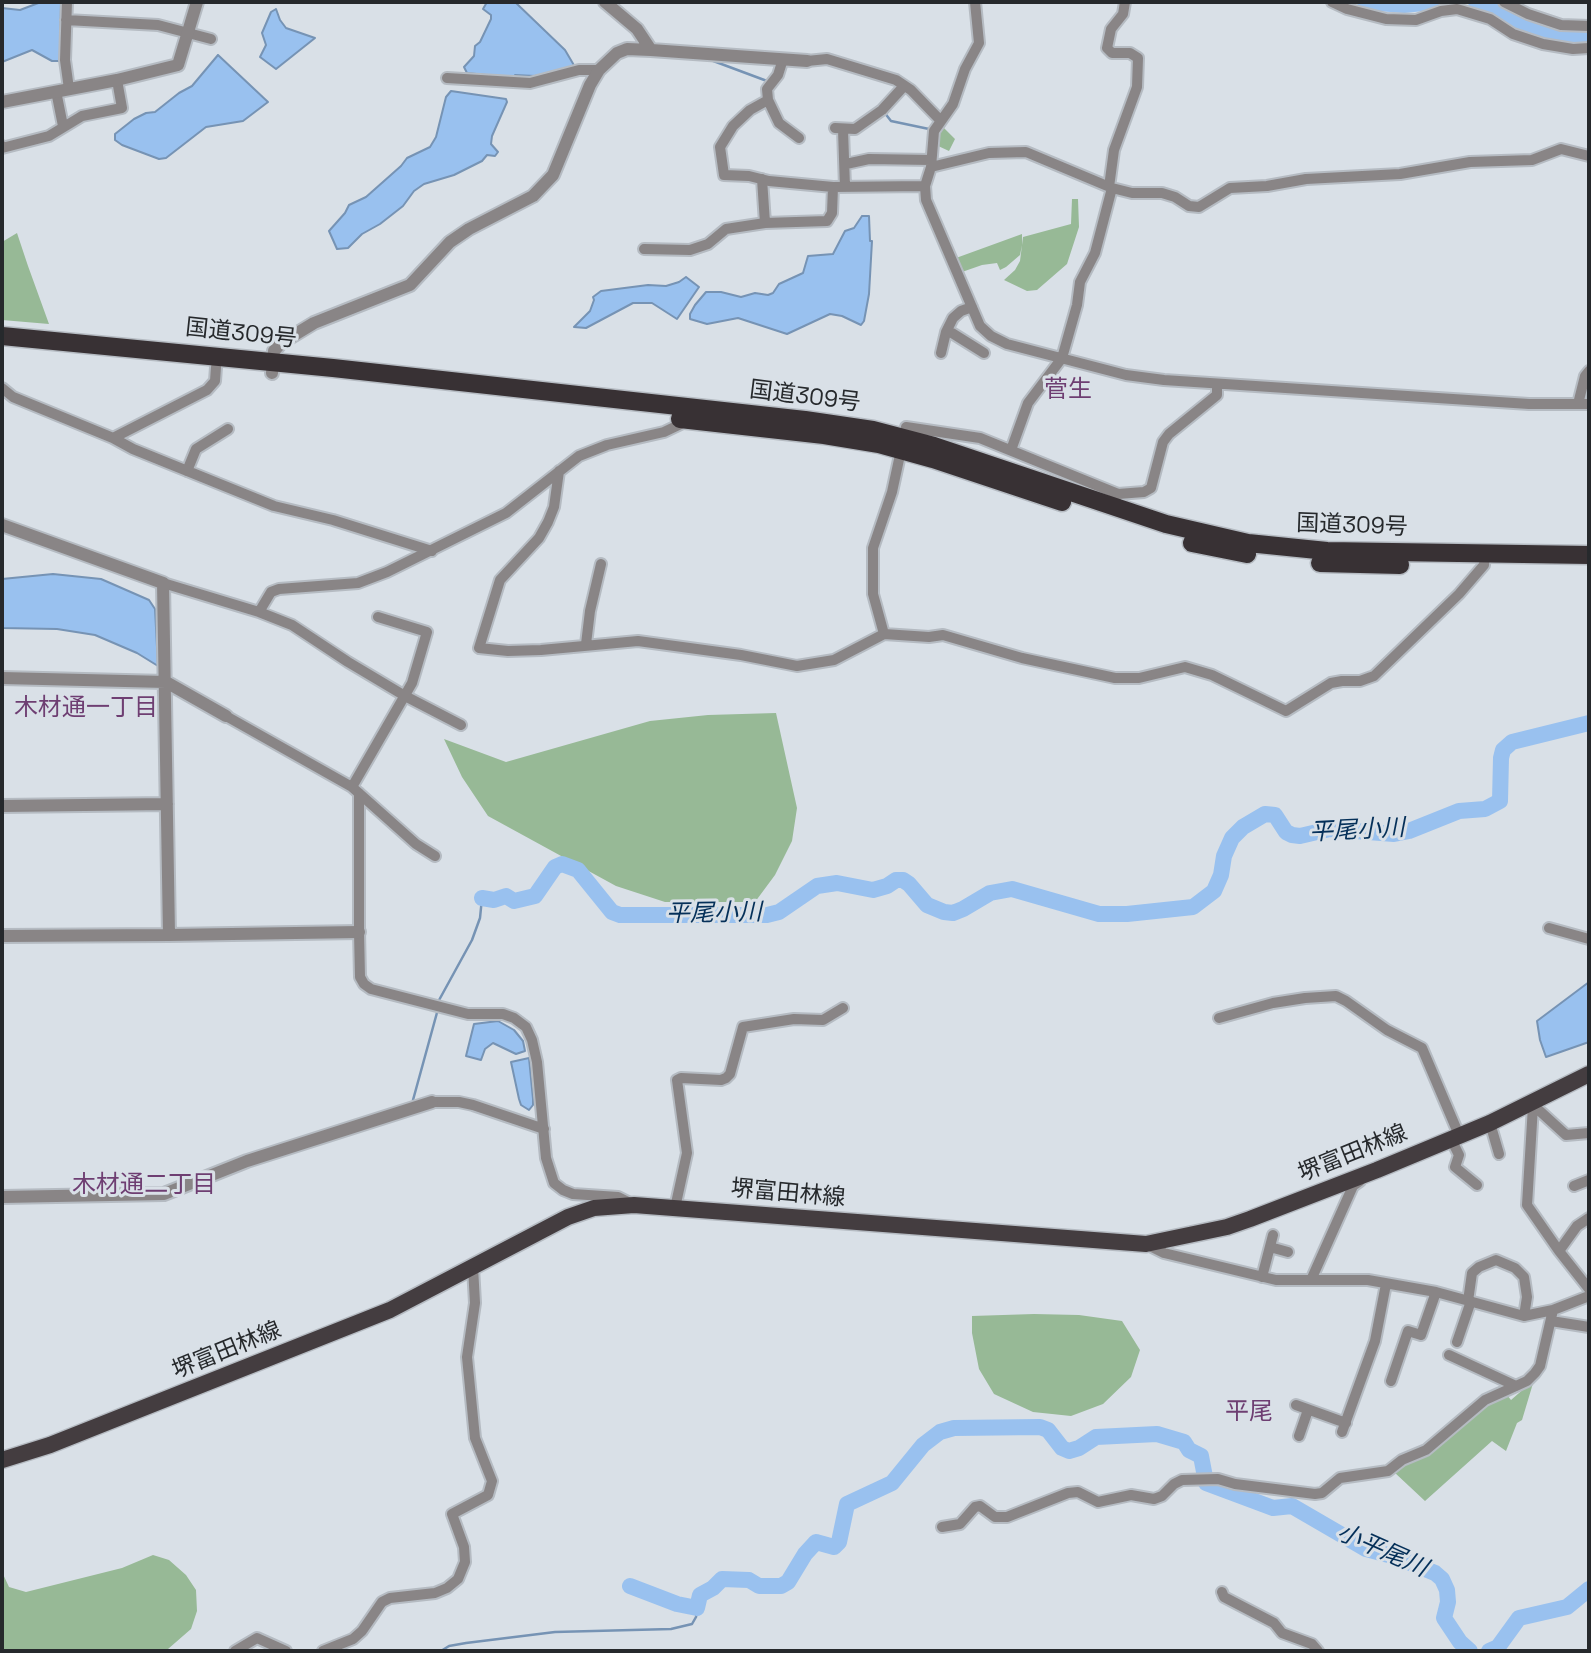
<!DOCTYPE html>
<meta charset="utf-8">
<style>
body{margin:0}
#map{position:relative;width:1591px;height:1653px;overflow:hidden;background:#d9e0e7;font-family:"Space Grotesk",sans-serif}
canvas{display:block}
.frame{position:absolute;inset:0;border:4px solid #26292c;pointer-events:none}
</style>
<div id="map">
<canvas width="1591" height="1653"></canvas>
<div class="frame"></div>
</div>
<script>
const g = document.querySelector('canvas').getContext('2d');
g.lineJoin = 'round';
function paint(path, color) {
  g.fillStyle = color;
  g.fill(path, 'evenodd');
}
function toPath(rows) {
  const path = new Path2D();
  for (const r of rows) {
    path.moveTo(r[0], r[1]);
    for (let i = 2; i < r.length; i += 2) path.lineTo(r[i], r[i + 1]);
  }
  return path;
}
function trace(path, color, width, dash) {
  g.strokeStyle = color;
  g.lineWidth = width;
  g.lineCap = dash ? 'butt' : 'round';
  g.setLineDash(dash || []);
  g.stroke(path);
}
function write(font, color, halo, rows, align = 'center') {
  g.font = font + ' "Space Grotesk","Noto Sans JP",sans-serif';
  g.lineWidth = 6;
  g.setLineDash([]);
  g.textBaseline = 'middle';
  g.strokeStyle = halo;
  g.fillStyle = color;
  for (const [text, x, y, turn = 0] of rows) {
    g.save();
    g.translate(x, y);
    g.rotate((+turn || 0) * Math.PI / 180);
    g.textAlign = isNaN(turn) ? turn : align;
    if (halo) g.strokeText(text, 0, 0);
    g.fillText(text, 0, 0);
    g.restore();
  }
}
paint(toPath([
 [941,125,955,139,949,151,936,145],
 [1072,199,1078,199,1079,227,1067,264,1037,290,1027,291,1004,280,1015,270,1020,261,1023,237,1071,224],
 [17,233,28,266,49,324,2,320,2,242],
 [1022,234,1022,245,1020,255,1006,267,1000,270,997,263,982,265,962,272,956,258],
 [776,713,797,808,792,841,775,875,755,902,665,902,616,886,488,816,462,777,444,739,506,762,650,721,708,715],
 [1034,1314,1079,1315,1122,1321,1140,1350,1131,1377,1103,1404,1071,1416,1033,1412,994,1394,979,1369,972,1333,972,1316],
 [1534,1380,1522,1420,1517,1423,1506,1451,1492,1441,1425,1501,1394,1472,1488,1403,1507,1395,1511,1400],
 [153,1555,169,1560,186,1575,196,1590,197,1611,191,1629,168,1649,2,1651,2,1572,9,1587,26,1592,122,1568]
]), '#97b996');
const water = toPath([
 [41,2,61,2,60,61,52,61,32,50,2,62,2,8,20,10,41,2],
 [487,2,515,2,565,50,575,67,535,76,515,75,514,78,467,73,464,67,474,56,475,46,480,42,491,19,491,15,483,9,487,2],
 [276,9,280,20,286,28,315,38,276,69,260,57,266,45,262,33,271,12,276,9],
 [218,55,268,102,243,121,206,127,166,158,159,159,122,145,115,140,115,134,134,119,146,113,155,112,179,93,192,86,218,55],
 [451,91,506,99,507,102,492,136,491,144,498,152,495,156,487,155,482,161,454,175,424,184,414,191,403,206,380,224,362,234,348,248,337,249,329,231,345,213,349,205,366,197,401,166,407,158,430,147,436,137,446,97,451,91],
 [862,216,869,216,870,241,872,241,869,294,864,321,861,325,842,316,830,314,787,334,738,318,707,324,690,319,690,314,695,305,706,292,721,292,741,297,755,293,768,295,773,293,779,284,803,273,808,256,833,254,845,231,854,228,862,216],
 [686,277,699,287,677,319,652,303,633,303,586,328,574,327,590,311,594,300,593,297,601,291,648,285,666,286,679,282,686,277],
 [53,574,101,579,149,600,155,609,158,666,137,653,95,635,57,629,2,628,2,579,53,574],
 [1589,982,1589,1042,1546,1057,1540,1040,1537,1021,1589,982],
 [498,1021,514,1030,523,1041,525,1051,516,1054,493,1043,485,1049,481,1060,466,1056,474,1024,498,1021],
 [529,1058,533,1099,533,1105,529,1110,521,1105,519,1099,511,1062,529,1058]
]);
paint(water, '#99c1ef');
trace(water, '#7693b4', 2);
trace(toPath([
 [708,59,767,81],
 [884,112,891,121,929,129],
 [438,1002,472,940,480,918,482,898],
 [413,1100,438,1009],
 [441,1651,449,1646,466,1643,555,1632,671,1629,692,1624,696,1617,697,1608]
]), '#7693b4', 2.5);
trace(toPath([
 [1365,2,1404,5,1432,2],
 [1476,2,1537,29,1568,38,1589,38],
 [482,898,494,900,506,896,514,901,535,896,555,867,562,864,578,870,612,912,620,915,767,915,779,912,817,886,837,883,873,890,887,886,896,880,903,880,909,884,927,905,944,912,953,913,963,909,990,893,1012,889,1099,914,1127,914,1193,907,1214,891,1221,875,1224,856,1232,838,1243,827,1265,814,1275,815,1286,832,1292,835,1300,836,1330,829,1394,834,1409,831,1459,811,1485,809,1500,801,1501,758,1503,750,1512,742,1589,723],
 [1206,1483,1273,1508,1292,1506,1366,1549,1396,1557,1435,1573,1442,1579,1447,1590,1448,1602,1444,1618,1460,1642,1470,1651],
 [630,1586,677,1604,697,1608,700,1595,713,1588,722,1579,749,1580,759,1586,781,1586,788,1582,805,1554,816,1542,834,1547,839,1542,847,1504,892,1483,923,1445,940,1432,954,1428,1040,1427,1048,1430,1062,1448,1069,1451,1079,1448,1096,1437,1157,1434,1184,1442,1189,1450,1201,1456,1205,1477],
 [1489,1651,1498,1647,1519,1618,1567,1607,1589,1589]
]), '#99c1ef', 16);
const minor = toPath([
 [67,2,65,60,69,89],
 [975,2,979,43,965,69,953,104,934,131,931,167,925,186,926,200,980,326,991,336,1007,344,1126,375,1164,380,1529,404,1589,404],
 [1332,2,1347,9,1386,19,1416,20,1441,11,1457,9,1490,19,1513,34,1543,44,1573,49,1589,48],
 [1504,2,1528,14,1561,25,1589,26],
 [66,20,158,25,211,39],
 [783,59,778,75,767,89,768,100,750,110,733,126,720,147,724,175,749,176,769,181,833,187],
 [807,61,827,59,896,80,911,90,941,121],
 [447,78,530,83,579,70,599,70],
 [56,91,63,126],
 [768,100,779,123,799,138],
 [835,128,855,129,882,110,904,86],
 [843,130,845,187],
 [2,146,2,148,49,136,82,116,122,108,117,80],
 [846,164,869,159,931,160],
 [931,167,989,153,1026,152,1112,188,1132,193,1162,193,1175,197,1189,206,1199,207,1230,188,1267,186,1306,179,1400,174,1470,162,1532,160,1561,149,1589,156],
 [762,179,765,223],
 [1109,187,1114,150,1137,87,1138,58,1130,53,1112,53,1107,48,1111,29,1123,14,1125,2],
 [644,249,690,250,708,244,726,229,765,223,827,221,832,213,833,187,925,186],
 [952,333,984,353],
 [941,353,946,332,953,318,961,311,972,307],
 [2,388,13,397,113,438,133,449,274,506,333,520,432,551],
 [1578,404,1585,376,1589,371],
 [113,438,207,390,215,381,216,367],
 [1011,450,1028,403,1062,358,1077,305,1080,282,1095,253,1112,188],
 [187,471,196,449,228,429],
 [559,471,554,507,548,522,539,538,500,580,479,648,508,651,541,650,638,641,741,655,797,666,834,660,884,634,929,637,943,635,1022,658,1115,678,1139,678,1185,667,1212,675,1286,711,1331,683,1342,681,1360,681,1374,676,1459,594,1484,565,1485,554],
 [1116,498,1118,494,1144,492,1151,488,1163,442,1169,434,1217,395,1217,384],
 [163,583,259,612,292,625,348,662,405,696,461,725],
 [259,612,271,592,279,589,358,583,387,572,506,513,579,456,607,445,664,432,687,421],
 [884,634,873,594,873,548,892,492,906,427,980,438,1118,494],
 [586,644,590,611,601,564],
 [226,716,352,787,416,844,435,856],
 [352,787,412,683,427,632,378,617],
 [359,793,359,932,360,977,364,984,371,989,468,1014,503,1014,514,1018,526,1027,532,1040,537,1062,546,1158,554,1183,563,1190,573,1194,618,1197,632,1204],
 [1549,928,1589,939],
 [1219,1018,1273,1003,1305,998,1336,996,1346,1001,1387,1030,1422,1048,1459,1135],
 [432,1102,459,1102,473,1105,544,1129],
 [1531,1103,1566,1135,1589,1133],
 [1533,1106,1527,1205,1559,1251,1589,1289],
 [1490,1123,1499,1154],
 [1451,1139,1459,1155,1455,1167,1477,1185],
 [1574,1186,1589,1180],
 [675,1208,687,1153,677,1080,681,1078,721,1080,726,1078,730,1074,743,1027,794,1019,823,1020,843,1008],
 [1146,1244,1164,1253,1276,1280,1368,1280,1436,1292,1524,1316,1553,1310,1589,1296],
 [1270,1247,1288,1252],
 [1559,1251,1577,1226,1589,1218],
 [1262,1277,1273,1235],
 [1311,1280,1353,1186,1360,1181],
 [1468,1301,1472,1273,1479,1267,1496,1260,1515,1268,1524,1277,1527,1297,1524,1316],
 [1551,1321,1589,1327],
 [1457,1342,1471,1301],
 [1449,1355,1516,1386],
 [1391,1381,1408,1331,1421,1335,1436,1292],
 [1296,1405,1346,1423],
 [1342,1432,1375,1341,1386,1284],
 [1299,1436,1308,1410],
 [942,1527,960,1524,975,1507,980,1506,995,1517,1007,1517,1068,1493,1078,1492,1098,1502,1131,1495,1154,1499,1162,1496,1174,1484,1182,1480,1218,1479,1235,1484,1315,1494,1322,1493,1340,1478,1388,1471,1402,1460,1426,1450,1485,1400,1527,1381,1535,1373,1540,1366,1553,1310],
 [1222,1592,1224,1597,1274,1623,1282,1633,1312,1644,1318,1651],
 [235,1651,257,1638,286,1651],
 [323,1651,353,1639,362,1631,382,1602,390,1598,435,1593,447,1588,458,1579,465,1562,464,1547,452,1514,488,1495,492,1481,475,1438,467,1357,475,1303,473,1267]
]);
const tertiary = toPath([
 [605,2,637,29,651,50],
 [2,102,117,80,178,65,197,2],
 [272,373,274,351,281,343,314,323,410,285,450,242,469,229,533,196,553,175,590,85,599,70,617,53,627,49,651,50,807,61],
 [2,525,163,583,169,935,2,936],
 [2,678,166,682,226,716],
 [2,806,167,804],
 [169,935,359,932],
 [2,1197,164,1194,247,1161,432,1102]
]);
const primary = toPath([
 [2,1460,50,1445,390,1310,568,1217,594,1208,634,1205,1146,1244,1227,1227,1250,1219,1377,1170,1490,1123,1589,1074]
]);
const trunk = toPath([
 [2,336,333,368,805,420,873,430,934,446,1166,524,1248,543,1327,551,1589,555],
 [680,419,824,435,879,444,933,459,1062,502],
 [1192,543,1247,554],
 [1320,563,1400,565]
]);
trace(minor, '#b5bbc2', 14);
trace(tertiary, '#b5bbc2', 16);
trace(primary, '#b5bbc2', 19);
trace(trunk, '#b5bbc2', 21);
trace(minor, '#898586', 10);
trace(tertiary, '#898586', 12);
trace(primary, '#443d40', 16);
trace(trunk, '#383134', 18);
write('23px', '#26292c', '#d9e0e7', [
 ["国道309号",241,334,6],
 ["国道309号",805,397,7],
 ["国道309号",1352,526,2],
 ["堺富田林線",1353,1154,-22],
 ["堺富田林線",788,1194,5],
 ["堺富田林線",227,1351,-22]
]);
write('24px', '#6e3e72', '#d9e0e7', [
 ["菅生",1068,390],
 ["木材通一丁目",86,708],
 ["木材通二丁目",144,1185],
 ["平尾",1249,1412]
]);
write('italic 24px', '#053059', '#d9e0e7', [
 ["平尾小川",1357,831,-3],
 ["平尾小川",714,914,-1],
 ["小平尾川",1382,1551,24]
]);
</script>
